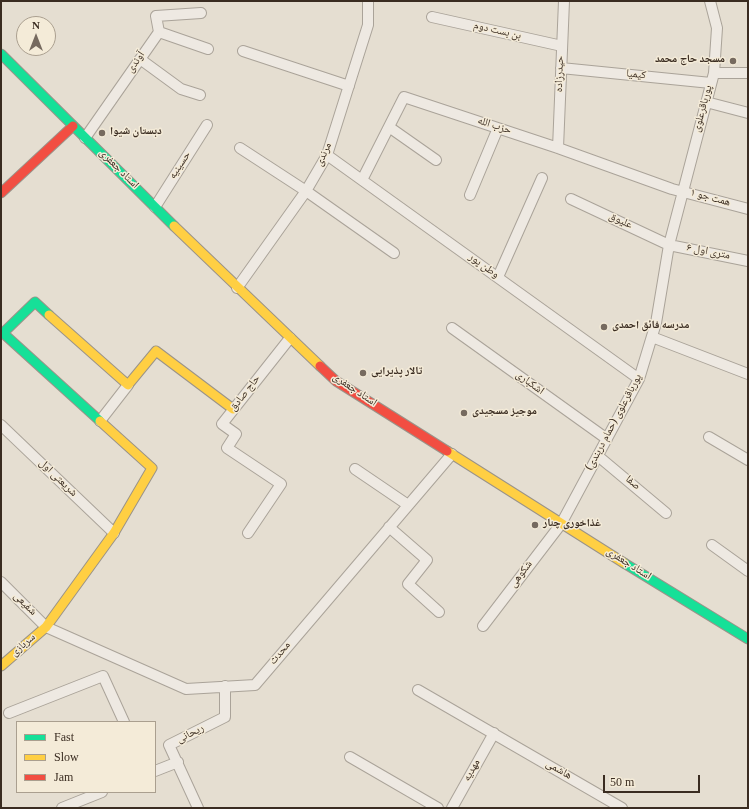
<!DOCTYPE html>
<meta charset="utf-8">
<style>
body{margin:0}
#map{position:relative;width:749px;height:809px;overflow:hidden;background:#e5ded1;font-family:Georgia,serif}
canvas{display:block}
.frame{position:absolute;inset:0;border:2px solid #3a2c21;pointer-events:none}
.legend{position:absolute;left:16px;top:721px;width:140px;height:72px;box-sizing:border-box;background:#f4ebd8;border:1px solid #aa9f8f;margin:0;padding:5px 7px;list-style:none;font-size:12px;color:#3a2c21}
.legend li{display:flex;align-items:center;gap:8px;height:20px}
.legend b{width:20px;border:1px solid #aa9f8f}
.north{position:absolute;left:16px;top:16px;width:40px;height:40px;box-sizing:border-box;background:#f4ebd8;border:1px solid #aa9f8f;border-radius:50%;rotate:0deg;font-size:11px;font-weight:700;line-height:16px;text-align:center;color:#3a2c21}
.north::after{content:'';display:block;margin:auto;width:14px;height:18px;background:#766a5f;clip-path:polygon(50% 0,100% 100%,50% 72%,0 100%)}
.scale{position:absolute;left:603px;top:775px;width:97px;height:18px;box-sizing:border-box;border:2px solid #3a2c21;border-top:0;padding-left:5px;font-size:12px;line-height:14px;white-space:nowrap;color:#3a2c21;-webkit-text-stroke:3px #f4ebd8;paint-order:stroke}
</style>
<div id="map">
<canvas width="749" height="809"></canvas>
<div class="frame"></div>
<ul class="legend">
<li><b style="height:5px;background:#16e098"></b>Fast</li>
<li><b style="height:5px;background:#ffcf43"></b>Slow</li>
<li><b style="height:5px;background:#f24e42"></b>Jam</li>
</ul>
<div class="north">N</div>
<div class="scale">50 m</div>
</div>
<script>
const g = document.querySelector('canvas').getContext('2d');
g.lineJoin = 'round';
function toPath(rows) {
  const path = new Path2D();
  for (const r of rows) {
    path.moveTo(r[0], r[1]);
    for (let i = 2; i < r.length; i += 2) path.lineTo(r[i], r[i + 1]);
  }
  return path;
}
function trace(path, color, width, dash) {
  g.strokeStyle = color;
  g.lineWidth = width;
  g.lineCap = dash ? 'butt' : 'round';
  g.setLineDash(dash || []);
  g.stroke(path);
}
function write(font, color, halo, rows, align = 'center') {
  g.font = font + ' Georgia,"Noto Naskh Arabic",serif';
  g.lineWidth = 3;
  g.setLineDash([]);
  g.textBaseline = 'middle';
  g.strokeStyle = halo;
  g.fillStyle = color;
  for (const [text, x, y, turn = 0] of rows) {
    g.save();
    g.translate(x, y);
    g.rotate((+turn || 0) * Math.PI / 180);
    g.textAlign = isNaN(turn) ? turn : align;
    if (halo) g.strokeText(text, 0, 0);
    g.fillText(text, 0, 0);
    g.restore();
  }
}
const street = toPath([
 [432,17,562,46],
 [159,32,156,16,201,13],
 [243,51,349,86],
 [140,59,181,89,200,95],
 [561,68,711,83],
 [714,73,748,73],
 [706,102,748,113],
 [389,127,436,160],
 [85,138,159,32,208,49],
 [240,148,306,191,394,253],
 [558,148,564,1],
 [327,155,639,379],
 [362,180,404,97,558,148,672,189,748,209],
 [470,195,498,128],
 [571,199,669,245,748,261],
 [155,207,207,125],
 [498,277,542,178],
 [237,288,306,191,327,155,368,25,368,1],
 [452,328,607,439],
 [652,337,748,374],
 [100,421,128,385],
 [1,425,114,533],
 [709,437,748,460],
 [598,456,666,513],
 [355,469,408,505],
 [389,527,427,560,408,584,439,612],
 [248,533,281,484,227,448,236,434,222,424,290,338],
 [712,545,748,571],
 [1,582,46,627,186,689,255,685,452,454],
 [483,626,561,524,639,379,656,323,669,245,714,73,717,28,710,1],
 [418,690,622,808],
 [9,713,103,676,124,722],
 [350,757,438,808],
 [155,771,178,762],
 [62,808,102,792],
 [198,808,169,745,225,717,225,686],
 [452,808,494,733]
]);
const fast = toPath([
 [1,54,174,226],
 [49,315,35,302,3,333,100,421],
 [624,563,748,639]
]);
const slow = toPath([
 [174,226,320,366],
 [49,315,128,385,156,351,233,409],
 [447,451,624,563],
 [1,666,46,627,114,533,152,468,100,421]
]);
const jam = toPath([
 [1,193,73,126],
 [320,366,336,381,447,451]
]);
trace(street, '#aaa399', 12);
trace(fast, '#9a9389', 11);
trace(slow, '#9a9389', 11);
trace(jam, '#9a9389', 11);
trace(street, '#eee9e2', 10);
trace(fast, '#16e098', 9);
trace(slow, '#ffcf43', 9);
trace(jam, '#f24e42', 9);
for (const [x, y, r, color] of [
 [733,61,4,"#766a5f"],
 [102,133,4,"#766a5f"],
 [604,327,4,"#766a5f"],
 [363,373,4,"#766a5f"],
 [464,413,4,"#766a5f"],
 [535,525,4,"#766a5f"]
]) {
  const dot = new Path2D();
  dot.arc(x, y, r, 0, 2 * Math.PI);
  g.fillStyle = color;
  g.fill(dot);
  trace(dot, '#f4ebd8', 1.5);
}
write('11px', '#3a2c21', '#f4ebd8', [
 ["بن بست دوم",497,32,13],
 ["آوندی",137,63,-55],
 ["حیدرزاده",561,74,-88],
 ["کیمیا",636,76,6],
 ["پورباقرعلوی",704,109,-75],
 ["حزب الله",494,127,18],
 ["مرندی",325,155,-66],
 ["حسینیه",181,166,-57],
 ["استاد جعفری",118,170,45],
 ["همت جو ۱",710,199,15],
 ["علیوق",620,222,25],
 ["۶ متری اول",708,253,11],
 ["وطن پور",483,267,36],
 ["اشکباری",529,384,36],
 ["استاد جعفری",354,391,34],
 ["حاج صادق",246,394,-52],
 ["پورباقرعلوی (حمام دربندی)",615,423,-62],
 ["شریعتی اول",57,479,44],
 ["صفا",632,484,40],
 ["استاد جعفری",628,565,32],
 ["شکوهی",522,575,-53],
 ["شفیعی",24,605,45],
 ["سربازی",24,646,-41],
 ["محدث",281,654,-50],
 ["ریحانی",191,735,-27],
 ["مهدیه",473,771,-61],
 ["هاشمی",558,771,30]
]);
write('bold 11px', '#3a2c21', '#f4ebd8', [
 ["مسجد حاج محمد",725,61,"right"],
 ["دبستان شیوا",110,133],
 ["مدرسه فائق احمدی",612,327],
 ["تالار پذیرایی",371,373],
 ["موجیز مسجیدی",472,413],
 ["غذاخوری چنار",543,525]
], 'left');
</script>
